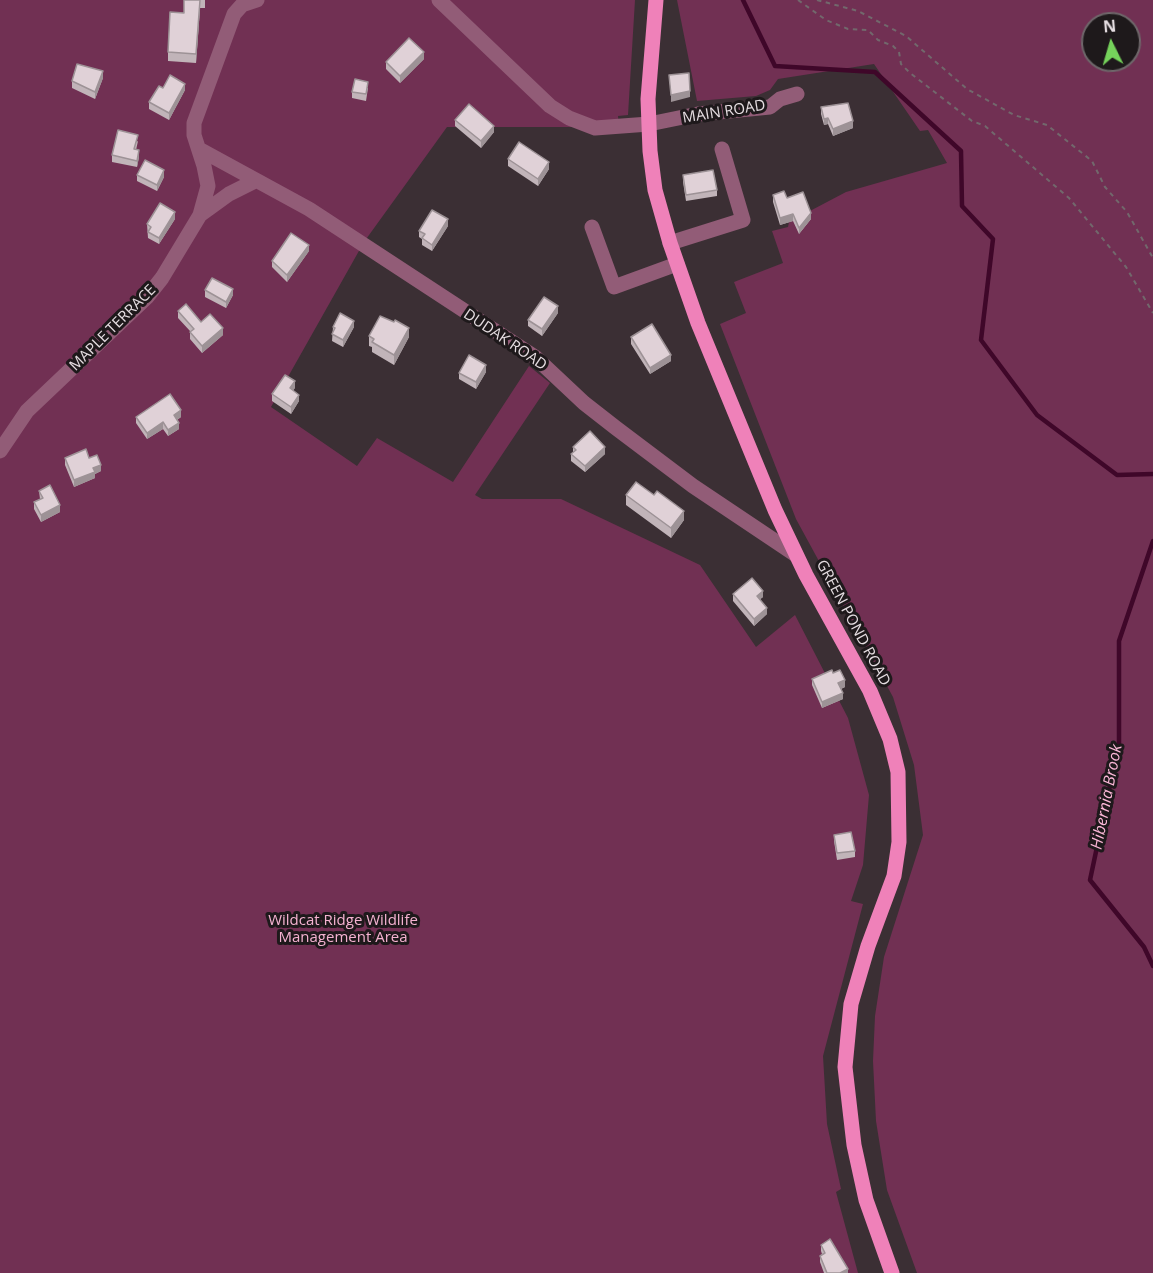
<!DOCTYPE html>
<style>
body{margin:0}
#map{position:relative;width:1153px;height:1273px;overflow:hidden;background:#3b2f34;font-family:"Open Sans",sans-serif}
canvas{display:block}
.north{position:absolute;left:1081px;top:12px;width:60px;height:60px;box-sizing:border-box;background:#1e191b;border:2px solid #6e676a;border-radius:50%;rotate:355deg;font-size:16px;font-weight:700;line-height:24px;text-align:center;color:#e5dde1}
.north::after{content:'';display:block;margin:auto;width:21px;height:27px;background:#75d25b;clip-path:polygon(50% 0,100% 100%,50% 72%,0 100%)}
</style>
<div id="map">
<canvas width="1153" height="1273"></canvas>
<div class="north">N</div>
</div>
<script>
const g = document.querySelector('canvas').getContext('2d');
g.lineJoin = 'round';
function paint(path, color) {
  g.fillStyle = color;
  g.fill(path, 'evenodd');
}
function toPath(rows) {
  const path = new Path2D();
  for (const r of rows) {
    path.moveTo(r[0], r[1]);
    for (let i = 2; i < r.length; i += 2) path.lineTo(r[i], r[i + 1]);
  }
  return path;
}
function trace(path, color, width, dash) {
  g.strokeStyle = color;
  g.lineWidth = width;
  g.lineCap = dash ? 'butt' : 'round';
  g.setLineDash(dash || []);
  g.stroke(path);
}
function write(font, color, halo, rows, align = 'center') {
  g.font = font + ' "Open Sans",sans-serif';
  g.lineWidth = 6;
  g.setLineDash([]);
  g.textBaseline = 'middle';
  g.strokeStyle = halo;
  g.fillStyle = color;
  for (const [text, x, y, turn = 0] of rows) {
    g.save();
    g.translate(x, y);
    g.rotate((+turn || 0) * Math.PI / 180);
    g.textAlign = isNaN(turn) ? turn : align;
    if (halo) g.strokeText(text, 0, 0);
    g.fillText(text, 0, 0);
    g.restore();
  }
}
paint(toPath([
 [0,0,635,0,628,115,618,116,619,127,447,127,364,242,271,407,357,466,377,438,453,482,529,366,550,383,475,495,482,499,561,499,700,565,756,647,795,615,848,718,869,795,863,865,851,901,863,904,823,1056,827,1124,841,1189,836,1192,858,1273,0,1273],
 [677,0,1153,0,1153,1273,917,1273,887,1190,876,1121,873,1061,875,1016,884,957,923,835,914,765,893,697,796,519,720,324,746,313,734,282,783,263,772,231,788,227,789,222,846,192,947,163,928,130,920,131,874,64,778,79,770,90,756,96,697,101],
 [1093,24,1129,24,1129,60,1093,60]
]), '#713053');
trace(toPath([
 [743,0,775,66,875,72,961,151,962,206,993,239,981,340,1037,415,1117,475,1153,474],
 [1153,541,1119,641,1119,743,1090,880,1144,947,1153,966]
]), '#3f0729', 4.5);
trace(toPath([
 [798,0,826,20,848,29,868,30,878,40,893,46,899,52,901,64,910,73,972,121,985,126,1069,198,1126,267,1153,313],
 [817,0,858,11,906,36,967,89,1014,115,1047,125,1092,161,1105,187,1127,212,1153,258]
]), '#72686c', 2, [4.5, 4.5]);
trace(toPath([
 [439,0,550,106,569,118,595,128,649,124,698,114,770,107,780,99,797,94],
 [199,149,309,209,535,357,584,403,616,428,693,486,796,555],
 [200,215,229,194,255,181],
 [592,227,614,287,677,264],
 [670,243,743,220,722,149],
 [0,451,27,411,147,297,162,278,200,215,208,186,204,166,194,135,194,123,234,14,242,5,257,0]
]), '#925c77', 15);
trace(toPath([
 [656,0,648,99,650,151,655,190,670,243,698,323,775,510,806,575,870,691,890,739,898,772,899,842,894,876,868,946,851,1004,845,1067,854,1145,866,1200,892,1273]
]), '#ef81b9', 15);
paint(toPath([
 [184,0,205,0,205,8,200,8,196,63,168,61,168,52,184,13],
 [424,59,400,83,386,69,386,62],
 [103,78,95,99,72,88,72,81],
 [163,88,185,90,169,120,149,109,149,102],
 [368,88,366,101,352,98,352,92],
 [821,107,853,128,833,136,828,124,824,125,821,114],
 [455,120,494,132,481,148,455,126],
 [138,141,136,150,139,157,137,167,112,162,112,155],
 [508,159,549,169,538,186,508,166],
 [137,175,164,177,157,191,137,181],
 [683,175,717,190,717,196,686,201,683,182],
 [773,195,787,198,811,219,799,234,793,221,780,225,773,202],
 [175,219,159,244,148,238,147,224],
 [448,226,432,251,422,245,422,239,419,237,419,231],
 [309,251,287,282,272,267,272,261],
 [205,290,233,295,226,308,205,297],
 [178,311,201,322,223,335,202,353,190,339,190,331,178,318],
 [558,313,542,336,528,326,528,320],
 [333,327,354,327,343,347,332,341],
 [369,336,409,337,394,365,372,352,372,347,369,346],
 [631,337,671,361,650,374,631,344],
 [486,372,476,389,459,379,459,373],
 [295,388,293,390,299,401,291,414,272,401,272,394],
 [136,417,181,417,177,420,179,429,168,436,163,429,147,439,136,423],
 [573,447,605,454,585,472,571,461,571,454,573,453],
 [65,458,89,458,101,471,95,474,95,478,74,487,65,465],
 [39,491,60,512,41,522,34,509,34,502,40,499],
 [626,495,654,495,684,520,671,538,626,505],
 [733,594,763,597,760,599,767,614,754,626,733,601],
 [833,673,845,687,841,689,843,699,822,708,812,685,812,679],
 [834,835,855,851,855,857,837,860,834,841],
 [821,1245,848,1273,824,1273,820,1262,820,1256,822,1254,821,1251]
]), '#c1b4b9');
paint(toPath([
 [200,0,200,8,196,63,196,54],
 [424,52,424,59,400,83,400,76],
 [103,71,103,78,95,99,95,92],
 [185,84,185,90,169,120,169,113],
 [690,91,690,97,671,102,671,95],
 [828,118,828,124,824,125,824,119],
 [853,121,853,128,833,136,833,129],
 [494,126,494,132,481,148,481,141],
 [139,150,139,157,137,167,137,161],
 [549,162,549,169,538,186,538,179],
 [164,170,164,177,157,191,157,185],
 [175,212,175,219,159,244,159,238],
 [811,213,811,219,799,234,799,228],
 [793,214,793,221,780,225,780,218],
 [448,219,448,226,432,251,432,245],
 [309,245,309,251,287,282,287,275],
 [233,289,233,295,226,308,226,302],
 [558,306,558,313,542,336,542,329],
 [354,321,354,327,343,347,343,340],
 [223,328,223,335,202,353,202,346],
 [409,328,409,337,394,365,394,355],
 [671,355,671,361,650,374,650,368],
 [486,365,486,372,476,389,476,382],
 [295,381,295,388,290,395,290,388],
 [299,395,299,401,291,414,291,407],
 [181,410,181,417,174,422,174,415],
 [163,422,163,429,147,439,147,433],
 [179,423,179,429,168,436,168,430],
 [605,447,605,454,585,472,585,466],
 [101,465,101,471,95,474,95,478,74,487,74,480,93,468],
 [60,505,60,512,41,522,41,515],
 [684,511,684,520,671,538,671,528],
 [763,591,763,597,757,602,757,596],
 [767,608,767,614,754,626,754,619],
 [845,680,845,687,838,690,838,683],
 [843,693,843,699,822,708,822,702],
 [848,1269,848,1273,840,1273]
]), '#9d9296');
const building = toPath([
 [184,0,200,0,196,54,168,52,170,12,184,13,184,0],
 [409,38,424,52,400,76,386,62,409,38],
 [77,64,103,71,95,92,72,81,77,64],
 [689,73,690,91,671,95,669,75,689,73],
 [170,75,185,84,169,113,149,102,159,86,163,88,170,75],
 [355,79,368,82,366,94,352,92,355,79],
 [848,103,853,121,833,129,828,118,824,119,821,107,848,103],
 [469,104,494,126,481,141,455,120,469,104],
 [118,130,138,135,134,149,139,150,137,161,112,155,118,130],
 [519,142,549,162,538,179,508,159,519,142],
 [145,160,164,170,157,185,137,175,145,160],
 [713,170,717,190,686,195,683,175,713,170],
 [784,191,787,198,803,192,811,213,799,228,793,214,780,218,773,195,784,191],
 [160,203,175,212,159,238,148,232,151,227,147,224,160,203],
 [432,210,448,219,432,245,422,238,425,234,419,231,432,210],
 [291,233,309,245,287,275,272,261,291,233],
 [212,278,233,289,226,302,205,290,212,278],
 [544,297,558,306,542,329,528,320,544,297],
 [186,304,201,322,210,314,223,328,202,346,190,332,194,329,178,311,186,304],
 [340,313,354,321,343,340,332,334,335,328,333,327,340,313],
 [380,316,394,322,395,320,409,328,394,355,372,342,374,339,369,336,380,316],
 [652,324,671,355,650,368,631,337,652,324],
 [469,355,486,365,476,382,459,373,469,355],
 [285,375,295,381,290,388,299,395,291,407,272,394,285,375],
 [170,394,181,410,174,415,179,423,168,430,163,422,147,433,136,417,170,394],
 [590,431,605,447,585,466,571,454,576,450,573,447,590,431],
 [86,449,89,458,97,455,101,465,93,468,95,472,74,480,65,458,86,449],
 [636,482,654,495,657,491,684,511,671,528,626,495,636,482],
 [50,485,60,505,41,515,34,502,43,498,39,491,50,485],
 [752,578,763,591,757,596,767,608,754,619,733,594,752,578],
 [832,670,833,673,840,670,845,680,838,683,843,693,822,702,812,679,832,670],
 [851,832,855,851,837,853,834,835,851,832],
 [830,1239,848,1269,840,1273,827,1273,820,1256,825,1253,821,1245,830,1239]
]);
paint(building, '#e0d1d7');
trace(building, '#9d9296', 1.5);
write('15px', '#e5dde1', '#1e191b', [
 ["MAIN ROAD",724,112,-9],
 ["MAPLE TERRACE",113,328,-45],
 ["DUDAK ROAD",505,340,34],
 ["GREEN POND ROAD",853,623,62]
]);
write('15px', '#f5b2d1', '#1e191b', [
 ["Wildcat Ridge Wildlife",343,921],
 ["Management Area",343,938]
]);
write('italic 16px', '#fbb7d7', '#1e191b', [
 ["Hibernia Brook",1107,797,-79]
]);
</script>
